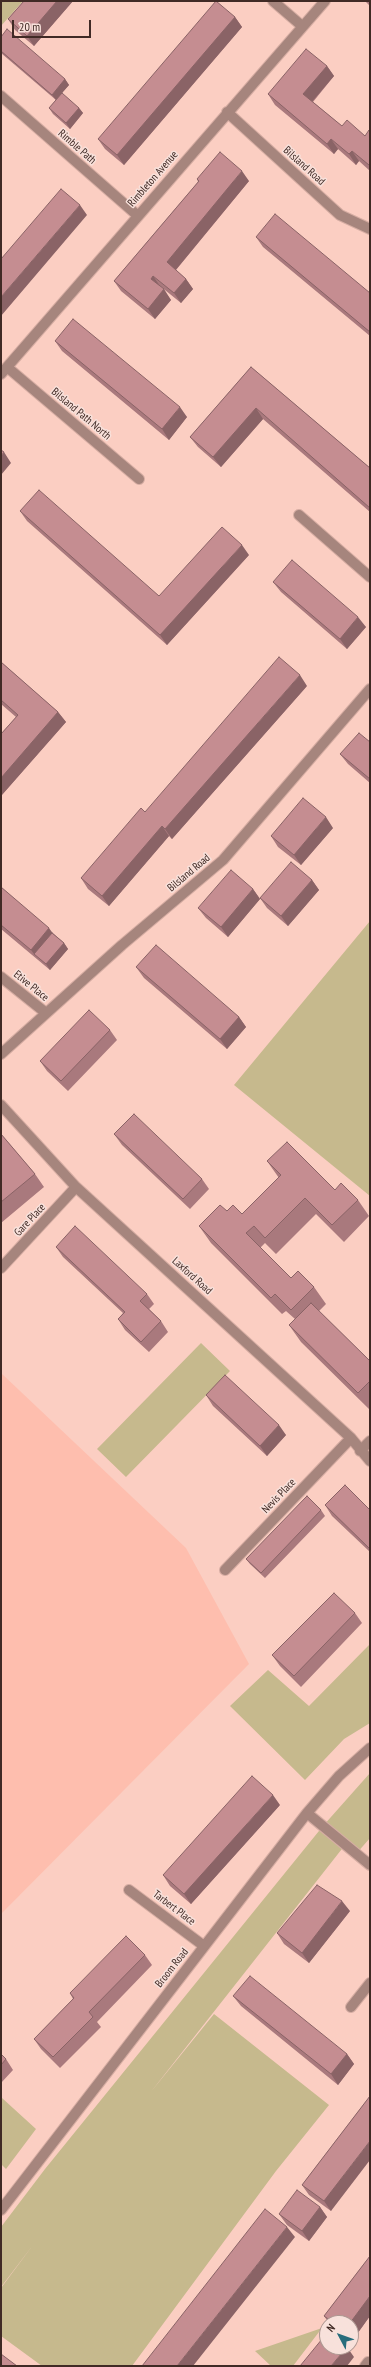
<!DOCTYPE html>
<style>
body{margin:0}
#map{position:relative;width:371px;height:2367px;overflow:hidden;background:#fbcec2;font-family:"PT Sans Narrow",sans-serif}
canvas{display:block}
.frame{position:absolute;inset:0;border:2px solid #402a25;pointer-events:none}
.north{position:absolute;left:319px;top:2315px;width:40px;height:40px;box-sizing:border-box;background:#f8e1db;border:1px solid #ae9892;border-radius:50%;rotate:311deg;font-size:11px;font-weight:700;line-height:16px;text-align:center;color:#402a25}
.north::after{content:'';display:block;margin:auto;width:14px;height:18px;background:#286d7c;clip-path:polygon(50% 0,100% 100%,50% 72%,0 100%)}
.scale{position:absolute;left:12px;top:20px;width:79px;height:18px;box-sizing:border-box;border:2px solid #402a25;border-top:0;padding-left:5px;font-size:12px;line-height:14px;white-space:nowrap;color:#402a25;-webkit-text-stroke:3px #f8e1db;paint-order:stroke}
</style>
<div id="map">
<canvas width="371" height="2367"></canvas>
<div class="frame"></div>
<div class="north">N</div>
<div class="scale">20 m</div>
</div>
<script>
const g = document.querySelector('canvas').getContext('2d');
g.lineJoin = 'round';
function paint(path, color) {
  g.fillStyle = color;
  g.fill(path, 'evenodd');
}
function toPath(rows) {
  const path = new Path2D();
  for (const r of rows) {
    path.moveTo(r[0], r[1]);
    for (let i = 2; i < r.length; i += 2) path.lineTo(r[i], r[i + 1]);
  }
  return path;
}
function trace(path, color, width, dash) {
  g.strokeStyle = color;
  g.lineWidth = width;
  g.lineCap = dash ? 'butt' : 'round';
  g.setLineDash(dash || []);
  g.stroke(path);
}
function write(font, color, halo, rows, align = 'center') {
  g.font = font + ' "PT Sans Narrow",sans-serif';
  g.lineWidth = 3;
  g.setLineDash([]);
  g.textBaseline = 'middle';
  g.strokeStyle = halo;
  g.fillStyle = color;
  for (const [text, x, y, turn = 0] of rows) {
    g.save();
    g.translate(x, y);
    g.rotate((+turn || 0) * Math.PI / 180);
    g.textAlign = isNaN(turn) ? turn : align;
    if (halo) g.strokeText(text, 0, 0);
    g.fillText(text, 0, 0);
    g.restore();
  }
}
paint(toPath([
 [1,1373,186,1548,249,1664,1,1914]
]), '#febeae');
paint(toPath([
 [1,1,23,1,1,26],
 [370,921,370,1196,234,1085],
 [201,1343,230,1371,126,1477,97,1449],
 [370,1644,370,1723,344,1739,305,1780,230,1706,268,1670,309,1706],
 [370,1773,370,1838,356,1854,345,1845,150,2093,214,2014,329,2105,276,2171,132,2366,42,2366,1,2336,1,2288,33,2245,1,2287,1,2227,45,2169,323,1826],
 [2,2098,36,2129,6,2169,1,2164],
 [322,2328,293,2366,271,2366,255,2351]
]), '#c6b98d');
const minor = toPath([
 [273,1,302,26],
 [1,96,137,215],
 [227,112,340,215,370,229],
 [7,367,139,479],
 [1,374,325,1],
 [299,515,370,577],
 [1,977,46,1013],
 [1,1054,122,945,223,860,370,689],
 [1,1105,76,1187,351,1438,370,1461],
 [1,1268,76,1187],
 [360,1451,370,1441],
 [225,1570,351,1438],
 [307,1813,370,1865],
 [129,1890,204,1946],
 [351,2007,370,1983],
 [1,2210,307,1813,339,1776,370,1748],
 [365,2366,368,2362]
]);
trace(minor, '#d6ada3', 12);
trace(minor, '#a6857d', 10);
paint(toPath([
 [24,1,73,1,34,46,15,30,8,19],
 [365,1,370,1,370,6],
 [235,17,242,27,124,165,105,149,98,139],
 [1,37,65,79,69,85,60,95,79,108,83,113,70,129,53,114,49,108,56,100,1,53],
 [327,66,334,76,313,102,342,126,365,136,370,132,370,171,359,161,356,165,338,149,334,154,275,105,268,94],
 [197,179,249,181,176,270,186,279,193,289,181,303,160,286,171,300,155,319,121,291,114,281,198,182],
 [256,237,370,293,370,336,263,247],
 [55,341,187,417,169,440,62,351],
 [251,367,370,468,370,512,263,419,221,467,198,447,190,437],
 [20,511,159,596,249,555,167,645,27,521],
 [273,582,366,627,347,649,281,592],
 [1,662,58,712,66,722,1,796,1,734,16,717,1,704],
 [307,686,172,839,169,836,109,906,88,889,81,878,145,812],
 [370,742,370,783,348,764,340,754],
 [333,828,301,865,278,847,271,836],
 [312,880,319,890,288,926,267,908,260,898],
 [1,887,64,943,68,949,50,970,1,929],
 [253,889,260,899,228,937,206,918,198,908],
 [136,967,239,1017,246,1027,227,1049,144,978],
 [110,1030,117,1040,68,1091,47,1071,40,1061],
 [1,1134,35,1174,44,1187,1,1223],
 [114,1134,202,1179,209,1189,190,1209,122,1145],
 [267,1161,358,1200,369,1216,344,1242,316,1214,276,1254,265,1243,260,1248,291,1278,314,1287,326,1304,319,1311,370,1361,370,1410,301,1342,289,1325,295,1319,286,1311,282,1314,211,1243,199,1226,227,1211,242,1214,279,1178],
 [56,1247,147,1294,154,1304,149,1309,161,1321,168,1332,149,1352,125,1330,118,1319,123,1313,63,1257],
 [206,1395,286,1435,267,1456,213,1406],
 [325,1505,370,1510,370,1552,332,1516],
 [321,1510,325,1516,265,1578,250,1564,246,1559],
 [355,1613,362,1623,301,1687,280,1666,272,1655],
 [280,1805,191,1904,170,1886,163,1875],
 [350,1911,309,1963,284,1944,277,1933],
 [145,1955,152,1965,97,2022,101,2027,60,2068,41,2049,34,2039,73,1999,70,1993],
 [233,1996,347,2054,354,2064,338,2085,241,2006],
 [1,2054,6,2059,13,2070,1,2083],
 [370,2096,331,2211,309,2195,302,2185],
 [320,2207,327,2217,309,2241,287,2225,279,2214],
 [370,2256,370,2316,352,2341,351,2341,351,2323,329,2323,324,2316]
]), '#a9797d');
paint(toPath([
 [57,1,73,1,34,46,27,36],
 [235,17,242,27,124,165,117,155],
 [327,66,334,76,310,104,303,94],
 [65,79,69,85,56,100,52,95],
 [79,108,83,113,70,129,66,123],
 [331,139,338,149,334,154,327,144],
 [352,151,359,161,356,165,349,154],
 [242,171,249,181,174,272,167,262],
 [80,205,87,215,1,316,1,297],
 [153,276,160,286,151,279],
 [186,279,193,289,181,303,174,293],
 [164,289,171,300,155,319,148,309],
 [180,407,187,417,169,440,162,429],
 [256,408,263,419,221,467,213,457],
 [4,452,11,463,1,475,1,456],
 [242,545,249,555,167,645,160,635],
 [358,617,366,627,347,649,340,639],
 [300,675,307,686,172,839,165,829],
 [58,712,66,722,1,796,1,778],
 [326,817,333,828,301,865,294,855],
 [162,826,169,836,109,906,102,896],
 [312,880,319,890,288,926,281,916],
 [253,889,260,899,228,937,221,927],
 [49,928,56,938,34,954,31,950],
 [64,943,68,949,50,970,46,964],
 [239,1017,246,1027,227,1049,220,1039],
 [279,1425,286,1435,267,1456,260,1446],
 [273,1795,280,1805,191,1904,184,1894],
 [342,1901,350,1911,309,1963,302,1953],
 [347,2054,354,2064,338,2085,331,2074],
 [370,2141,370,2160,331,2211,324,2201],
 [320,2207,327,2217,309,2241,302,2231],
 [287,2227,295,2237,193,2366,177,2366],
 [370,2296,370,2316,352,2341,351,2340,350,2323],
 [347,2347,354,2357,347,2366,331,2366]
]), '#8a6366');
const building = toPath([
 [24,1,57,1,27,36,8,19,24,1],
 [216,1,235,17,117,155,98,139,216,1],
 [7,29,65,79,52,95,1,51,1,37,7,29],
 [306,49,327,66,303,94,342,126,347,120,365,136,369,130,370,132,370,164,369,165,352,151,349,154,331,139,327,144,268,94,306,49],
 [62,93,79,108,66,123,49,108,62,93],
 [220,152,242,171,167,262,186,279,174,293,153,276,151,279,164,289,148,309,114,281,199,181,197,179,220,152],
 [61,189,80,205,1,297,1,259,61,189],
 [275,214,370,293,370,332,256,237,275,214],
 [73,319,180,407,162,429,55,341,73,319],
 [251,367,370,468,370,508,256,408,213,457,190,437,251,367],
 [1,450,4,452,1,456,1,450],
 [39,490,159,596,222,527,242,545,160,635,20,511,39,490],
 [292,560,358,617,340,639,273,582,292,560],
 [279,657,300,675,165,829,162,826,102,896,81,878,141,808,145,812,279,657],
 [1,662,58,712,1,778,1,734,18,715,1,700,1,662],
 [359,733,370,742,370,779,340,754,359,733],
 [303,798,326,817,294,855,271,836,303,798],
 [291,862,312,880,281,916,260,898,291,862],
 [231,870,253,889,221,927,198,908,231,870],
 [1,887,49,928,31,950,1,925,1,887],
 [52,933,64,943,46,964,34,954,52,933],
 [156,945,239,1017,220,1039,136,967,156,945],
 [89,1010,110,1030,61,1081,40,1061,89,1010],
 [134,1114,202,1179,183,1199,114,1134,134,1114],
 [1,1134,35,1174,1,1202,1,1134],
 [287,1142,335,1190,341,1183,358,1200,332,1225,305,1198,265,1238,254,1226,246,1233,291,1278,298,1271,314,1287,291,1310,275,1294,271,1298,199,1226,220,1205,227,1211,233,1205,242,1214,281,1175,267,1161,287,1142],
 [75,1226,147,1294,140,1301,161,1321,141,1342,118,1319,125,1312,56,1247,75,1226],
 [311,1303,370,1361,370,1381,358,1393,289,1325,311,1303],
 [225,1375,279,1425,260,1446,206,1395,225,1375],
 [345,1485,370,1510,370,1549,325,1505,345,1485],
 [307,1496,321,1510,261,1573,246,1559,307,1496],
 [334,1593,355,1613,294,1676,272,1655,334,1593],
 [252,1776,273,1795,184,1894,163,1875,252,1776],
 [317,1885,342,1901,302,1953,277,1933,317,1885],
 [126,1936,145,1955,89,2012,93,2017,53,2057,34,2039,74,1998,70,1993,126,1936],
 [250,1976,347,2054,331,2074,233,1996,250,1976],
 [1,2054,6,2059,1,2065,1,2054],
 [370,2096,370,2141,324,2201,302,2185,370,2096],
 [297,2190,320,2207,302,2231,279,2214,297,2190],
 [265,2209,287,2227,177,2366,142,2366,265,2209],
 [370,2256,370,2296,350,2323,334,2323,324,2316,370,2256],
 [327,2333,327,2347,347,2347,331,2366,300,2366,327,2333],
 [1,2354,17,2366,1,2366,1,2354]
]);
paint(building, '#c58d91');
trace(building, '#8a6366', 1);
write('11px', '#402a25', '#f8e1db', [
 ["Rimble Path",77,147,41],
 ["Bilsland Road",304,166,42],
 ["Rimbleton Avenue",153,179,-49],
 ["Bilsland Path North",81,414,40],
 ["Bilsland Road",189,873,-40],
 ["Etive Place",31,986,39],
 ["Gare Place",30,1220,-47],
 ["Laxford Road",192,1276,42],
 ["Nevis Place",279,1496,-46],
 ["Tarbert Place",174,1908,37],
 ["Broom Road",172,1968,-52]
]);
</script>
